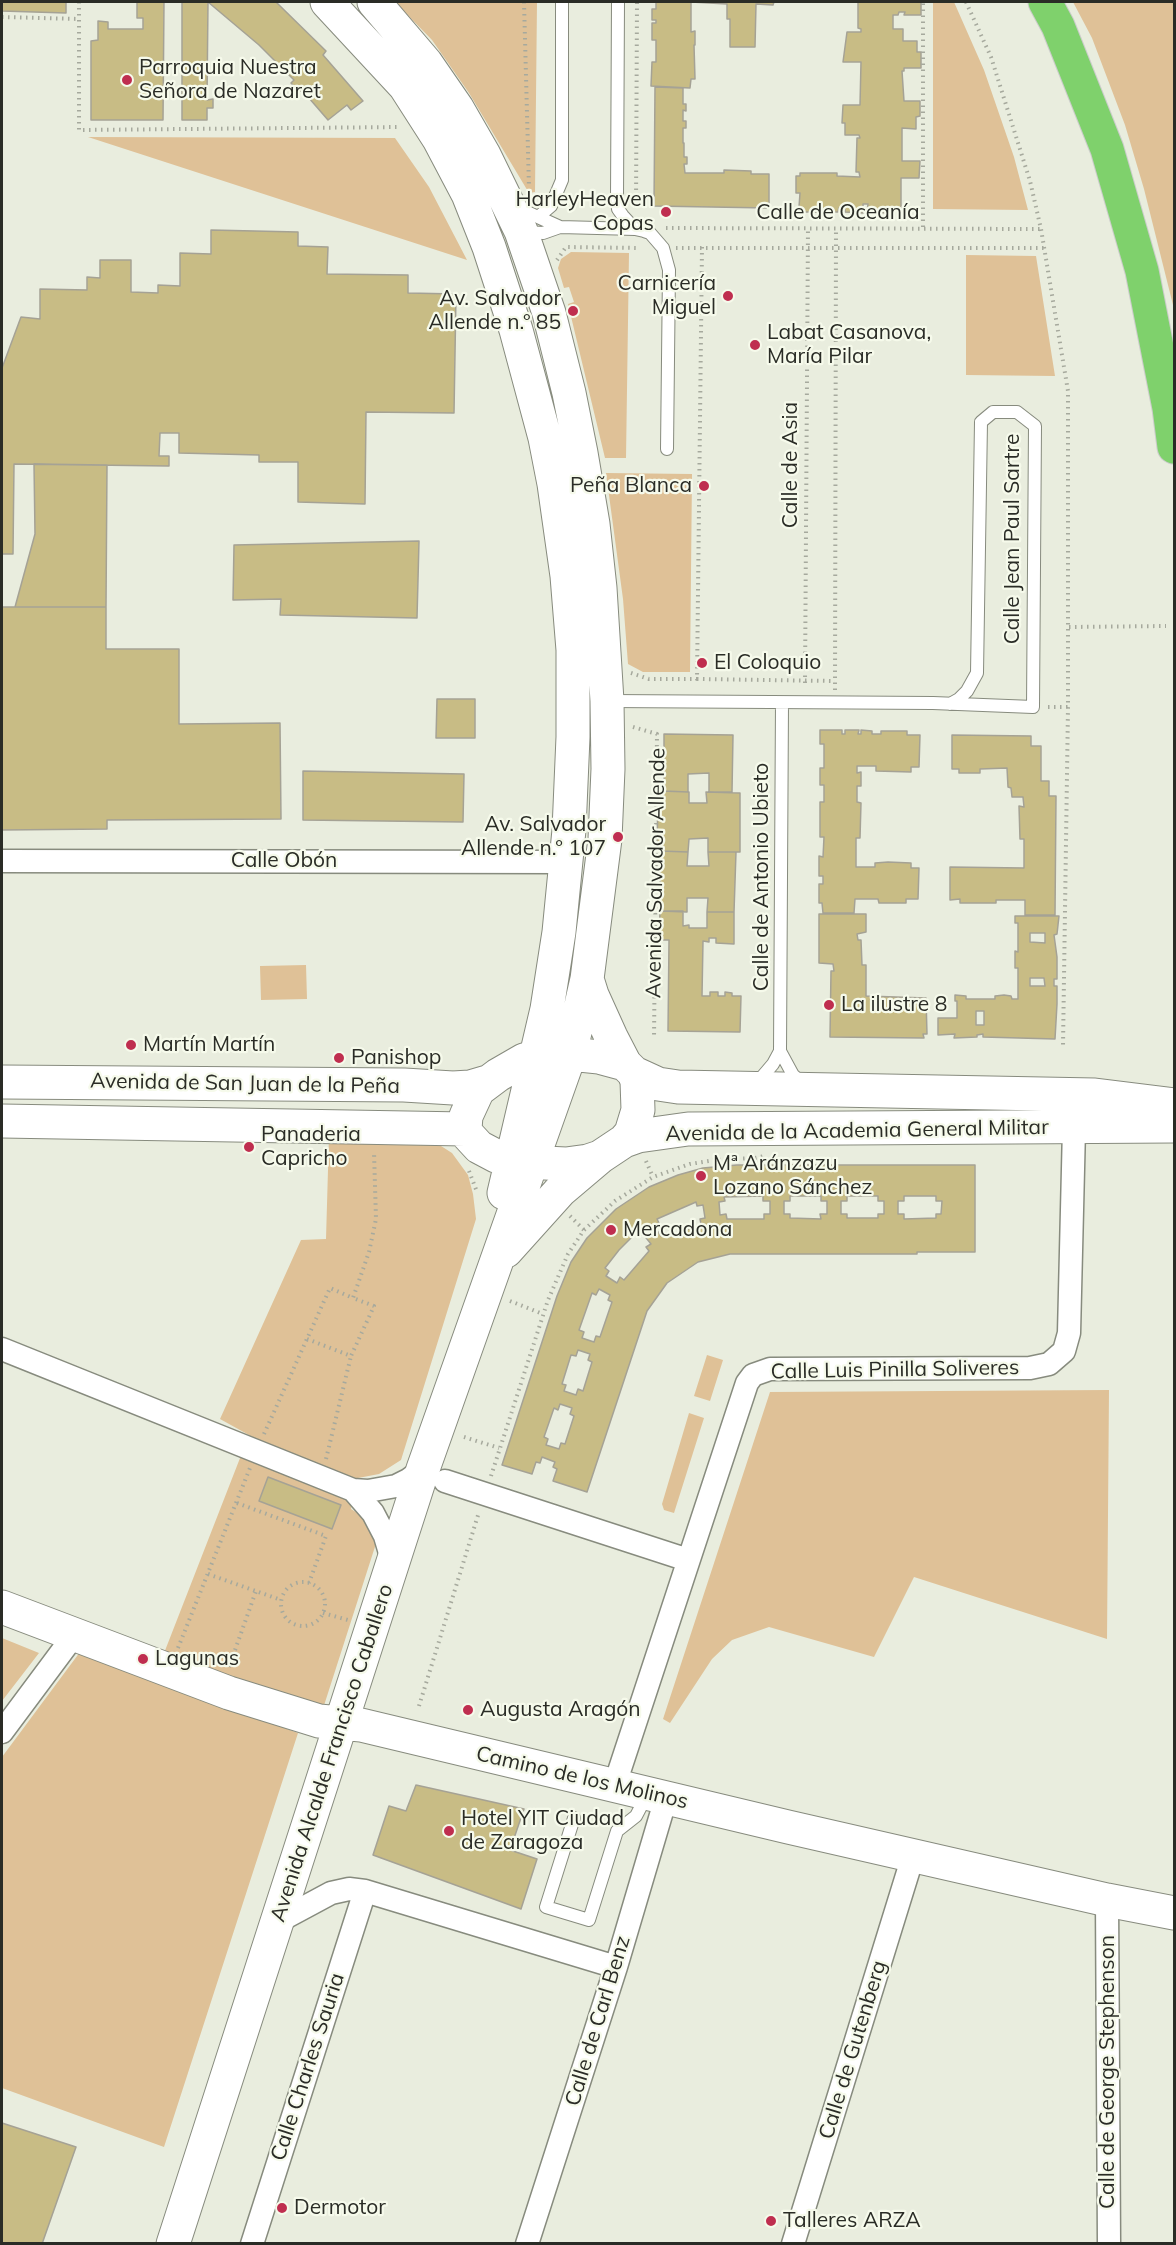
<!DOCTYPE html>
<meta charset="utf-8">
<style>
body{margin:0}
#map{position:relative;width:1176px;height:2245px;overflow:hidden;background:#e9edde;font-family:Mulish,sans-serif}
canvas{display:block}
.frame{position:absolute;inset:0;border:3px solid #2a2c26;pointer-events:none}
</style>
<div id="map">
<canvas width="1176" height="2245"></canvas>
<div class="frame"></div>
</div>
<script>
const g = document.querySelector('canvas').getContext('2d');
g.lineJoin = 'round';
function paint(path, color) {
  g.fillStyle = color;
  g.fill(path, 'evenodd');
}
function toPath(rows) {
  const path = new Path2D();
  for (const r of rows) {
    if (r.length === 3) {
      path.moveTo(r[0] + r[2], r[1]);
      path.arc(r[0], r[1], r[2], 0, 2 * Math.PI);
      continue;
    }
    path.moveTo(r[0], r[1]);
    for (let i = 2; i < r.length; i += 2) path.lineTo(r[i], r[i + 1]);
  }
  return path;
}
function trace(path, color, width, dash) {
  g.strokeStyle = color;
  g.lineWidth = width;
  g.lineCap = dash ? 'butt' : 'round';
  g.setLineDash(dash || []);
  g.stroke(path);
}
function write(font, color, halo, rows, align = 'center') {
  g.font = font + ' Mulish,sans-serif';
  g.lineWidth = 4.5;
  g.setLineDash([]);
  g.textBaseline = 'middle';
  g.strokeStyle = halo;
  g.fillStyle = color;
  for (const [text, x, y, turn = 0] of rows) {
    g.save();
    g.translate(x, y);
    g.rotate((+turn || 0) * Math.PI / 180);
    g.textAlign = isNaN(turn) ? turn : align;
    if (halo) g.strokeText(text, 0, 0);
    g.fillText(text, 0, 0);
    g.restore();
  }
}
paint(toPath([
 [395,2,537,2,535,192,529,193,469,93,432,40],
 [933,2,954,2,984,70,1014,157,1028,210,933,209],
 [1073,2,1174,2,1174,309,1144,189,1125,125,1092,38],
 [88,137,395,138,429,187,467,260],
 [571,252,629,253,626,458,605,458,568,304,574,302,569,287,564,288,558,268,561,259],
 [966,255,1036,256,1055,376,966,375],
 [606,473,692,474,690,672,643,672,628,664,623,599],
 [306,965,307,999,261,1000,260,966],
 [329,1135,428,1141,441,1146,452,1153,468,1175,473,1194,476,1219,401,1460,379,1474,358,1478,351,1509,381,1528,319,1721,159,1666,249,1435,220,1419,301,1240,326,1239],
 [707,1355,723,1360,710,1401,694,1396],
 [1109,1390,1107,1639,914,1577,874,1657,769,1627,732,1640,712,1659,670,1723,663,1719,770,1392],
 [689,1413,704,1418,674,1513,664,1510,662,1504],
 [2,1638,39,1653,2,1701],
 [80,1652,298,1733,164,2147,2,2088,2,1757]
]), '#dfc197');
const building = toPath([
 [2,2,66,2,66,13,2,11,2,2],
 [137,2,164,2,163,120,91,120,91,41,98,40,98,21,108,22,108,29,143,29,143,18,137,18,137,2],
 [182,2,208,2,207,100,213,99,213,108,207,108,207,120,182,120,182,2],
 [208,2,276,2,326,51,323,55,363,101,351,110,347,105,328,120,302,90,299,92,291,83,294,80,259,45,208,2],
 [656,2,774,2,773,5,756,4,755,47,730,47,730,19,727,19,727,4,691,2,691,32,695,31,695,45,694,45,695,79,691,79,690,88,651,86,652,62,656,62,656,40,652,40,652,23,656,23,656,20,652,20,652,9,656,9,656,2],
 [858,2,921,2,921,15,904,15,905,12,899,12,898,15,893,15,893,29,903,29,903,41,917,41,917,52,921,52,921,68,904,68,904,71,902,71,904,101,920,101,920,116,916,117,916,129,902,128,902,161,920,161,919,178,901,178,901,209,887,209,887,213,867,212,868,204,863,204,863,213,845,212,845,209,839,208,838,212,823,212,823,208,817,209,817,212,802,212,802,208,799,207,800,193,796,193,796,176,800,176,800,173,837,173,837,176,860,177,859,172,856,172,857,138,860,138,859,135,845,135,845,123,842,123,843,105,860,105,861,62,843,62,847,32,861,32,861,29,858,28,858,2],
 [655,87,683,88,683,104,686,104,686,111,683,110,683,121,686,121,686,128,683,128,683,143,684,143,684,157,687,157,687,164,684,164,685,173,724,173,724,170,751,171,751,174,769,174,769,208,654,206,655,87],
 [211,230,298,232,298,246,328,247,327,274,408,275,408,293,456,294,454,413,366,412,365,504,298,502,298,462,259,462,259,455,179,453,179,433,160,433,159,456,169,456,169,466,14,464,13,554,2,554,2,368,21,317,40,319,40,289,87,290,87,277,100,278,100,260,131,260,131,292,158,293,158,285,180,286,180,253,211,254,211,230],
 [34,464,107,465,106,607,15,607,35,534,34,464],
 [419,541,417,618,280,615,281,599,233,600,234,545,419,541],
 [2,607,106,607,106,649,179,649,179,724,280,723,281,819,107,820,107,829,2,830,2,607],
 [437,699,475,699,475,738,436,738,437,699],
 [820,730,842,730,842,734,845,734,845,730,859,730,858,734,861,734,861,730,872,731,872,734,881,734,881,731,907,731,907,735,920,735,919,767,911,767,911,772,876,771,876,766,857,766,857,773,861,772,861,786,857,786,857,802,861,803,860,838,856,838,856,867,875,867,875,863,888,862,911,863,911,868,919,868,918,899,906,899,906,903,879,903,878,899,855,899,854,913,823,913,822,903,819,903,819,884,823,884,823,876,819,876,819,856,823,857,824,837,820,837,820,802,824,802,824,785,820,785,820,768,824,768,824,744,820,744,820,730],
 [664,734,733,735,732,792,709,792,709,773,688,774,688,792,664,791,664,734],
 [952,735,1031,736,1031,746,1041,746,1041,781,1049,781,1049,796,1056,796,1055,915,1025,915,1025,900,996,900,996,903,960,903,960,899,950,900,950,867,1024,868,1024,839,1020,839,1019,806,1024,807,1023,797,1012,797,1011,788,1008,787,1007,768,980,769,980,773,959,773,959,769,952,769,952,735],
 [303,771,464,774,463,822,303,820,303,771],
 [661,791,689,792,689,803,707,803,706,792,740,793,740,852,708,852,708,838,689,839,688,852,660,851,660,847,657,847,658,795,661,795,661,791],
 [660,851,688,852,687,866,709,866,708,852,736,852,734,912,707,912,708,898,687,898,687,912,660,911,660,851],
 [660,911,683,911,683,926,689,925,689,928,707,928,707,912,734,912,734,944,716,943,716,938,709,938,709,942,703,941,702,996,710,996,710,992,718,992,718,996,725,996,725,992,732,993,732,996,741,996,740,1032,668,1031,669,940,659,940,660,911],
 [819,914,866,914,866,932,857,934,858,940,861,940,862,965,866,965,866,996,926,998,927,1034,923,1034,924,1038,830,1037,831,971,834,971,833,964,819,963,819,914],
 [1015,916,1059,916,1057,934,1054,935,1057,957,1057,979,1054,979,1054,986,1057,986,1057,1004,1055,1039,983,1037,983,1034,977,1035,977,1037,954,1038,955,1034,938,1035,938,1018,957,1018,957,1001,955,1001,955,995,966,996,966,999,995,999,995,996,1004,995,1011,996,1012,999,1018,999,1018,968,1015,968,1015,951,1018,952,1018,923,1015,923,1015,916],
 [1030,933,1045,933,1045,943,1030,942,1030,933],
 [1030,978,1044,978,1045,986,1030,986,1030,978],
 [976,1011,984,1011,984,1025,976,1025,976,1011],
 [737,1165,975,1165,975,1252,917,1252,917,1254,730,1254,698,1262,667,1283,647,1311,587,1492,553,1481,557,1469,553,1467,555,1462,542,1457,540,1463,536,1462,532,1474,502,1465,557,1296,571,1262,587,1238,616,1209,649,1187,678,1175,703,1168,737,1165],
 [763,1196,763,1201,770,1201,770,1214,764,1214,764,1219,727,1219,726,1214,720,1215,719,1202,725,1201,724,1197,763,1196],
 [790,1196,821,1196,821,1201,827,1201,827,1214,820,1214,821,1219,790,1218,790,1214,784,1214,784,1201,790,1201,790,1196],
 [847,1196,878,1196,878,1201,884,1201,884,1214,878,1214,878,1218,847,1218,847,1214,841,1214,841,1201,847,1201,847,1196],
 [904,1196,936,1196,936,1201,942,1201,941,1214,936,1214,936,1218,904,1219,904,1214,898,1214,898,1201,904,1201,904,1196],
 [696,1202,697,1206,703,1205,705,1218,700,1219,701,1224,669,1237,666,1233,661,1236,654,1226,659,1223,657,1219,696,1202],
 [635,1234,638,1237,643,1234,651,1244,646,1247,649,1251,624,1280,620,1277,617,1283,606,1276,609,1271,605,1268,619,1250,635,1234],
 [599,1289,610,1295,608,1300,612,1302,600,1337,596,1336,594,1342,582,1338,584,1332,579,1330,592,1293,596,1295,599,1289],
 [578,1350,590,1354,588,1360,592,1362,583,1391,578,1389,576,1395,564,1391,566,1385,562,1384,571,1355,576,1356,578,1350],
 [560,1404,572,1408,570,1414,574,1416,565,1444,561,1443,559,1449,546,1445,548,1439,544,1437,554,1408,558,1410,560,1404],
 [268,1477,341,1505,332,1529,259,1501,268,1477],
 [416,1785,524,1809,510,1850,537,1859,521,1909,373,1855,389,1806,406,1811,416,1785],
 [2,2123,76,2147,42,2244,2,2244,2,2123]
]);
paint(building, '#c8bc85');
trace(building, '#a5a295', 1.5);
const lane = toPath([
 [618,2,617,198,618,209,623,216,635,229],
 [518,208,560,227,635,229,644,231,650,233,663,248,669,270,667,449],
 [538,217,551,206,562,180,562,2],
 [525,232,543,233,560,227],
 [609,701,933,703,1033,707,1035,426,1017,412,993,412,981,422,977,673,967,691,959,699,950,704],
 [782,703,780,1051,793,1075,803,1084],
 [756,1084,773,1064,780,1051],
 [574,1818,546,1907,589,1920,617,1831,636,1816,647,1795]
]);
const street = toPath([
 [2,861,567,862],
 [2,1349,353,1490,368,1491,396,1486,408,1480,423,1469],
 [445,1481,688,1560],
 [353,1490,373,1513,385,1536,393,1563],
 [2,1732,75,1634],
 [614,1787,747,1383,753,1375,770,1369,1030,1368,1049,1364,1064,1351,1069,1333,1074,1128],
 [1107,1900,1109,2244],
 [277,1922,331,1893,349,1889,365,1891,616,1967],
 [252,2244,365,1891],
 [527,2244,616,1967,666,1798],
 [793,2244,913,1856]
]);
const secondary = toPath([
 [327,2,405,86,439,139,468,194,489,247,516,330,545,438,554,484,567,576,573,650,573,737,569,830,559,932,547,1009,504,1193],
 [587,979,592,995,611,1037,625,1064,634,1073,637,1081,638,1110,631,1133,624,1141],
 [625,1064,599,1057,570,1054,537,1056,524,1060,498,1075,478,1090,466,1116,465,1129,467,1134,479,1147,496,1156,524,1162,566,1164,588,1161,600,1157,624,1141,638,1136,688,1129,1174,1126],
 [634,1073,658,1084,678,1087,1095,1095,1174,1105],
 [2,1082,404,1085,453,1088,470,1087,487,1082],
 [2,1121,465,1129],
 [506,1251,560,1191,599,1158],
 [2,1607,229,1693,319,1721,361,1725,788,1827,1107,1900,1174,1913],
 [173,2244,423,1469,570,1054,587,979,605,839,608,769,607,701,600,588,593,524,581,453,569,393,549,313,521,231,484,155,457,108,426,63,374,2]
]);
const highway = toPath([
 [1045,2,1058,26,1107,149,1142,271,1169,408,1174,447]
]);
trace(lane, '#878b7e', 14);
trace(street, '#878b7e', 25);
trace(secondary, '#878b7e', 35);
trace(highway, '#cccccb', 35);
trace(toPath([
 [79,2,79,130,401,127],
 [524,2,529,187],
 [966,2,991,57,1030,181,1041,229,1068,391,1068,707,1063,1046],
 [2,17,79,19],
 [636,208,637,2],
 [923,227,923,2],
 [666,228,1041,229],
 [702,247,697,679,835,681],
 [676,248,1045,248],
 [557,260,566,247,639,248],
 [1069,627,1166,626],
 [631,673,649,679,697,679],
 [805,683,808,227],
 [835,690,836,228],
 [1048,707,1068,707],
 [633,727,657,734,654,1039],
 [646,1161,653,1177],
 [469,1171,477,1192],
 [570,1216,584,1230],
 [510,1301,543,1314],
 [307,1339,351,1356,374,1306,353,1298],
 [264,1434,330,1288,353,1298,369,1252,376,1219,374,1152],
 [464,1437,499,1448],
 [326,1459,351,1356],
 [491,1476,548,1300,568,1254,584,1230,615,1201,653,1177,690,1164,715,1160,755,1158,765,1156],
 [237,1503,326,1536,309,1583],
 [208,1574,281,1600],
 [303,1604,22],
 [323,1613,348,1620],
 [178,1648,250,1468],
 [229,1667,256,1591],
 [419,1706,479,1512]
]), '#a6a99d', 4, [1.5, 4.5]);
trace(lane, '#fff', 12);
trace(street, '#fff', 22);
trace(secondary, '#fff', 33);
trace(highway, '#7fd16c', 33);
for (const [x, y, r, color] of [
 [127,80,6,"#bf2e4f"],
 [666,212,6,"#bf2e4f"],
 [728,296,6,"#bf2e4f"],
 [573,311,6,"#bf2e4f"],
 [755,345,6,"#bf2e4f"],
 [704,486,6,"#bf2e4f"],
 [702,663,6,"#bf2e4f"],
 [618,837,6,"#bf2e4f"],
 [829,1005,6,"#bf2e4f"],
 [131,1045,6,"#bf2e4f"],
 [339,1058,6,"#bf2e4f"],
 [249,1147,6,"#bf2e4f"],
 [701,1176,6,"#bf2e4f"],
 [611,1230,6,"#bf2e4f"],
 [143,1659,6,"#bf2e4f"],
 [468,1710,6,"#bf2e4f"],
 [449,1831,6,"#bf2e4f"],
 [282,2208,6,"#bf2e4f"],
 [771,2221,6,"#bf2e4f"]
]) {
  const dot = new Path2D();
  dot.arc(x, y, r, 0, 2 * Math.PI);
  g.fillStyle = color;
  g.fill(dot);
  trace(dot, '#f6faeb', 2);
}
write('21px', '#2a2c26', '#f6faeb', [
 ["Parroquia Nuestra",139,68],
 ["Señora de Nazaret",139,92],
 ["HarleyHeaven",654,200,"right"],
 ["Copas",654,224,"right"],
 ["Carnicería",716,284,"right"],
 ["Miguel",716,308,"right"],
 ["Av. Salvador",561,299,"right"],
 ["Allende n.º 85",561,323,"right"],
 ["Labat Casanova,",767,333],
 ["María Pilar",767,357],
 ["Peña Blanca",692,486,"right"],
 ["El Coloquio",714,663],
 ["Av. Salvador",606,825,"right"],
 ["Allende n.º 107",606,849,"right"],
 ["La ilustre 8",841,1005],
 ["Martín Martín",143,1045],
 ["Panishop",351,1058],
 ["Panaderia",261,1135],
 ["Capricho",261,1159],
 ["Mª Aránzazu",713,1164],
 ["Lozano Sánchez",713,1188],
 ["Mercadona",623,1230],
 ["Lagunas",155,1659],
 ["Augusta Aragón",480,1710],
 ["Hotel YIT Ciudad",461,1819],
 ["de Zaragoza",461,1843],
 ["Dermotor",294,2208],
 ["Talleres ARZA",783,2221]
], 'left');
write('21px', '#2a2c26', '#f6faeb', [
 ["Calle de Oceanía",838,213],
 ["Calle de Asia",791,465,-90],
 ["Calle Jean Paul Sartre",1013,539,-90],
 ["Calle Obón",284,861],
 ["Avenida Salvador Allende",656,873,-89],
 ["Calle de Antonio Ubieto",762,877,-90],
 ["Avenida de San Juan de la Peña",245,1084,1],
 ["Avenida de la Academia General Militar",857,1131,-1],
 ["Calle Luis Pinilla Soliveres",895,1370,-1],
 ["Avenida Alcalde Francisco Caballero",332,1753,-72],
 ["Camino de los Molinos",582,1778,13],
 ["Calle de Carl Benz",598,2021,-73],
 ["Calle de Gutenberg",853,2050,-73],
 ["Calle Charles Sauria",308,2067,-72],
 ["Calle de George Stephenson",1108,2072,-90]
]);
</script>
